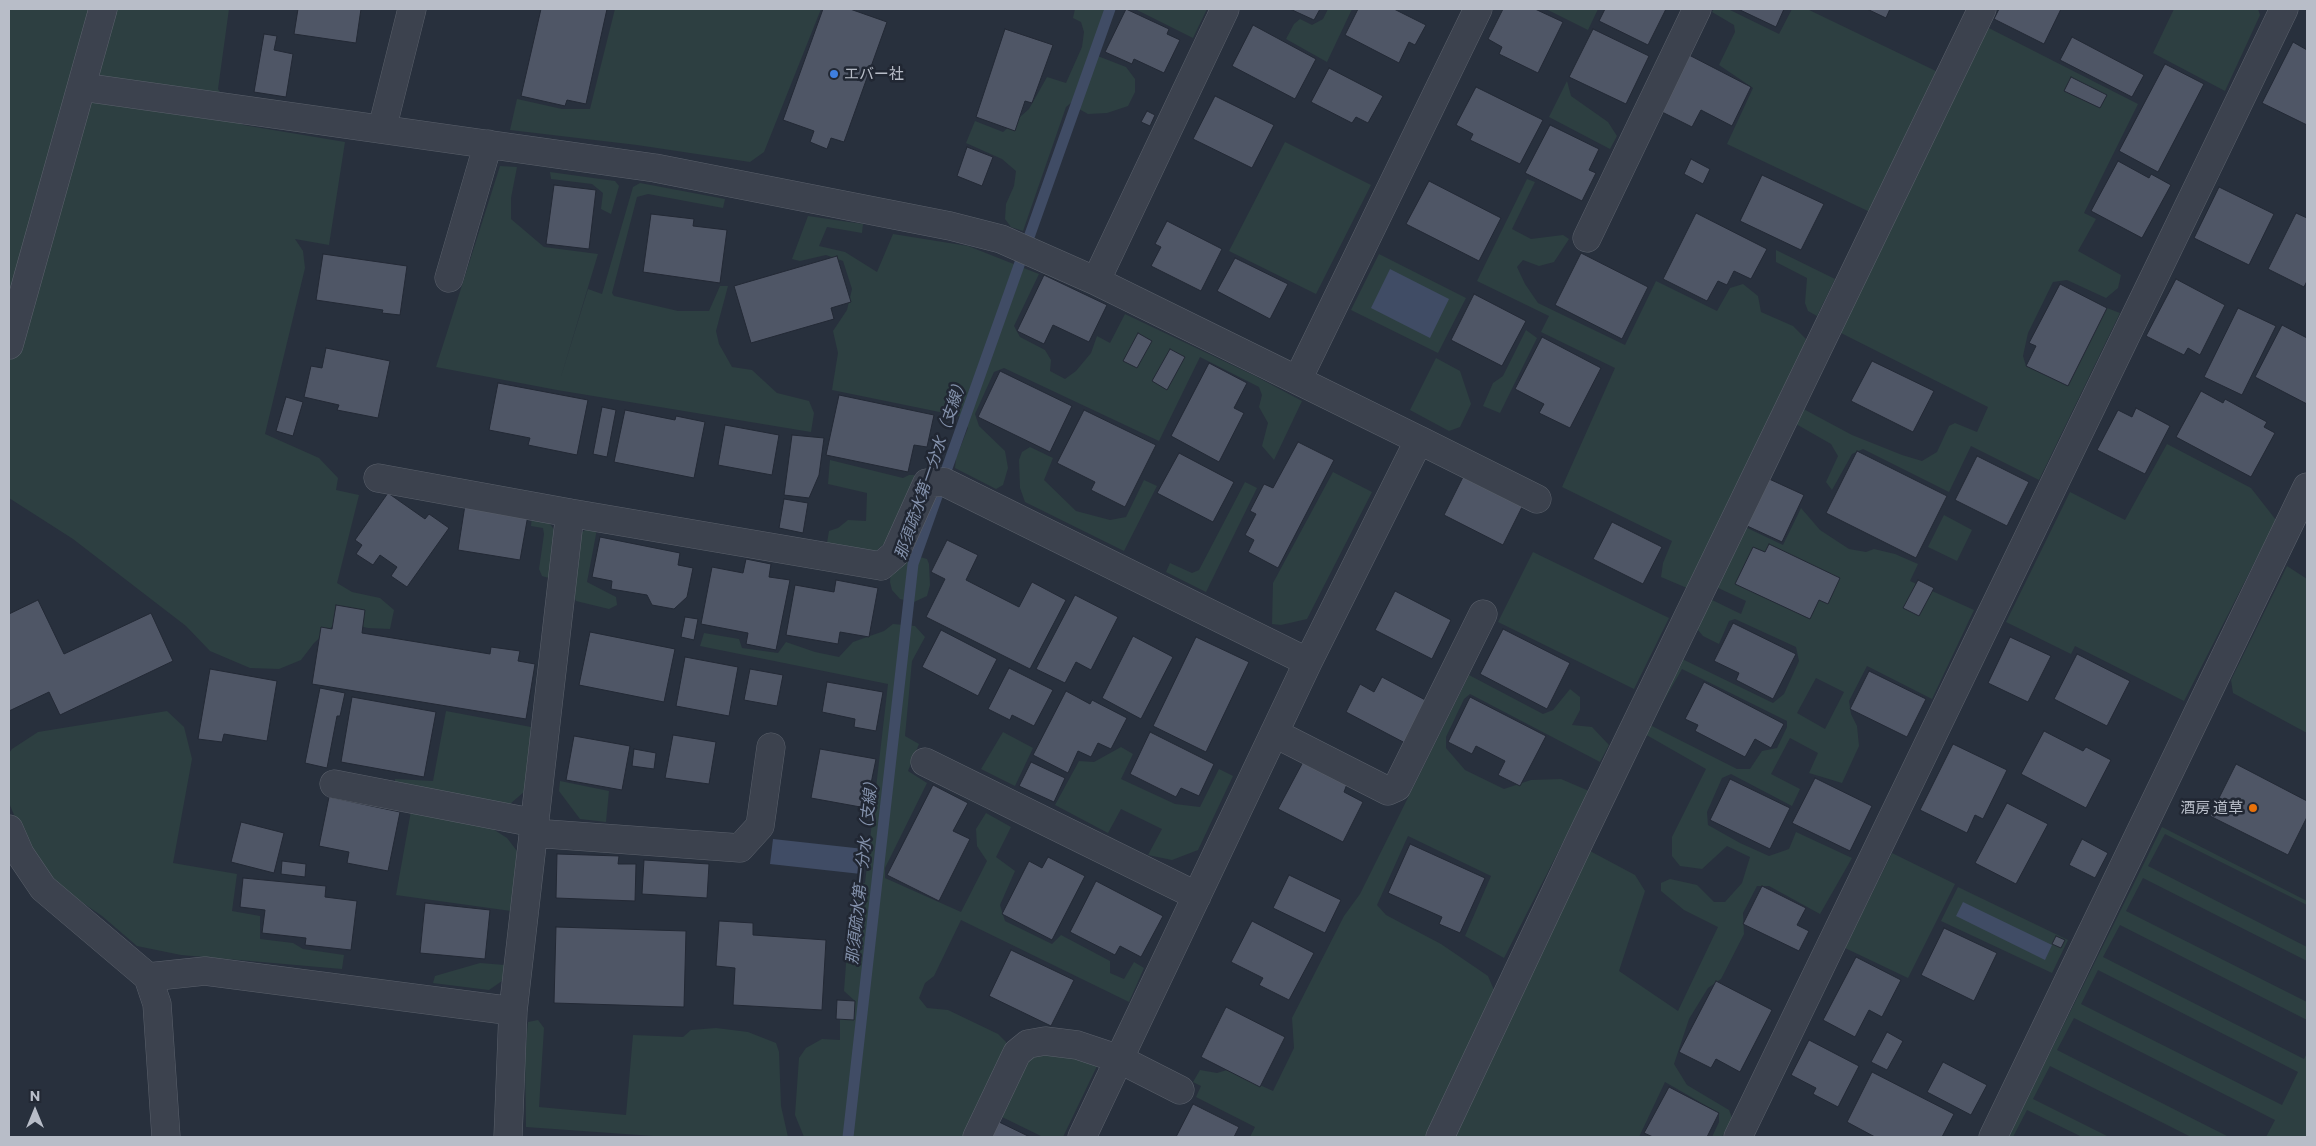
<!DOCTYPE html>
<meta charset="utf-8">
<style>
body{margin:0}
#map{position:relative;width:2316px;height:1146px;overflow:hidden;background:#28303d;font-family:Commissioner,sans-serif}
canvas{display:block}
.frame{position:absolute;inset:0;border:10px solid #b8bdc8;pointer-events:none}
.north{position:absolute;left:10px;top:1086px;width:50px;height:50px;-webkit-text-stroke:4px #212733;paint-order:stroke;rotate:0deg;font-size:14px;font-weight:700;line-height:20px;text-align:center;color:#b8bdc8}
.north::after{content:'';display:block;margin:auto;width:18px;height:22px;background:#b8bdc8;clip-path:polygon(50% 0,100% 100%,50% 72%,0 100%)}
</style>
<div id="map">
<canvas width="2316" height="1146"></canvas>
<div class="frame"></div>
<div class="north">N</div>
</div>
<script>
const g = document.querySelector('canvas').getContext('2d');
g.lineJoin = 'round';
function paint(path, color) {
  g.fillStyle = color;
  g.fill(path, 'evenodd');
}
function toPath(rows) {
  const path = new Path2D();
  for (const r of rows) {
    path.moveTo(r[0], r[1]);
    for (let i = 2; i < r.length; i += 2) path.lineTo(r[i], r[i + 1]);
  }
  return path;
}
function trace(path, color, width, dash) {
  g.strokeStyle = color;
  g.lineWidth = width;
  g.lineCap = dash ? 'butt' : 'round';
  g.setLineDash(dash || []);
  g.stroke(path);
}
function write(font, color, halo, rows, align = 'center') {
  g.font = font + ' Commissioner,"Noto Sans JP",sans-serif';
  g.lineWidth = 5;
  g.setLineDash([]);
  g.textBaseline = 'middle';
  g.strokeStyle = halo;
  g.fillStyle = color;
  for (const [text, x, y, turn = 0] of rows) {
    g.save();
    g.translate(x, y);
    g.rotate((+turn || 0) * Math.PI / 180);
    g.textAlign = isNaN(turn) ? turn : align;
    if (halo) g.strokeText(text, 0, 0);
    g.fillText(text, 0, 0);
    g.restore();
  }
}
paint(toPath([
 [9,9,229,9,218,89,243,125,345,142,329,245,295,239,303,251,305,268,265,434,319,458,338,478,336,490,359,495,337,583,352,592,380,598,394,610,390,629,368,628,338,621,314,643,301,660,279,669,250,668,210,651,186,626,73,539,9,498],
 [615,9,821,9,764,152,750,162,637,145,510,130,517,99,562,109,590,109],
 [1075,9,1105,9,1090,53,1126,67,1135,79,1135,92,1128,106,1107,113,1088,114,1079,109,1072,102,1066,107,1023,231,1011,227,1005,219,1006,204,1014,186,1016,171,1002,159,966,143,975,121,1003,132,1029,109,1047,77,1066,83,1082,47,1084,32,1081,22,1073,18],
 [1135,9,1207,9,1193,38],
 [1328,9,1352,9,1327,62,1286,39,1294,24,1300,19,1312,25,1323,19],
 [1546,9,1598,9,1588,30],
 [1714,9,1728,9,1779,34,1792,9,1807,9,1940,73,1872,213,1727,144,1753,88,1719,65,1735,32,1734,25,1712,12],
 [2174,9,2258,9,2260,15,2225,91,2153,53],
 [1981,24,2138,104,2084,213,2096,219,2078,251,2121,275,2118,288,2106,298,2067,280,2053,282,2028,333,2023,356,2026,366,2068,386,2107,308,2120,313,2039,480,1971,446,1949,492,1863,449,1852,454,1832,490,1826,482,1838,456,1831,444,1789,420,1796,405,1852,435,1902,455,1922,461,1937,452,1949,426,1955,423,1977,432,1988,407,1835,330],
 [2071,78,2100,108,2064,91],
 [1567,81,1571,96,1608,122,1617,136,1610,149,1549,117],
 [1285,142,1371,185,1316,294,1229,251],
 [500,166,517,167,511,198,511,219,544,247,598,254,560,380,588,289,602,294,633,187,640,183,725,199,723,208,648,194,637,197,612,293,614,296,678,311,709,311,720,286,728,286,716,331,719,344,732,367,752,370,777,393,809,401,814,413,811,432,557,390,436,367],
 [550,172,615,181,619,186,611,214,601,209,603,193,592,184,551,179],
 [1527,179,1535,182,1512,229,1531,239,1563,235,1569,239,1554,262,1539,266,1523,260,1517,267,1525,284,1538,303,1625,345,1656,281,1717,311,1730,288,1743,284,1758,296,1761,312,1793,326,1806,339,1803,352,1687,588,1661,577,1663,563,1672,541,1562,487,1615,368,1541,332,1549,316,1477,281],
 [808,216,863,224,862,233,827,227,819,246,845,252,877,272,893,234,968,246,1039,274,1014,326,1020,337,1045,350,1051,360,1050,371,1065,379,1076,371,1091,353,1097,336,1110,343,1125,314,1255,376,1302,401,1274,460,1262,446,1268,423,1259,407,1262,395,1259,387,1200,357,1159,441,1004,368,994,372,975,414,979,426,1005,451,1008,468,1003,485,996,489,955,468,956,458,968,428,959,416,832,390,838,353,833,331,847,310,852,289,843,261,826,255,800,261,792,259],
 [1776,250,1835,279,1817,316,1808,311,1805,303,1807,278,1776,262],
 [1379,254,1466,298,1438,353,1351,310],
 [1526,330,1537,338,1500,413,1483,406,1493,383,1503,376],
 [1436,358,1460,371,1471,404,1460,427,1449,431,1410,410],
 [2167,444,2251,488,2276,520,2184,701,2075,646,2071,654,2006,622,2070,492,2125,520],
 [1030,447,1053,458,1044,480,1076,511,1110,520,1126,517,1144,480,1157,486,1124,551,1025,502,1020,488,1019,460,1022,452],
 [830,460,903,478,909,475,915,475,886,542,875,552,827,543,829,531,838,528,848,520,866,521,867,493,828,484],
 [1333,472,1372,492,1307,619,1281,625,1272,624,1273,583],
 [1245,482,1257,488,1206,592,1166,572,1170,563,1192,573,1199,570],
 [1801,508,1820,530,1849,549,1866,552,1874,549,1895,554,1918,564,1910,581,1974,610,1932,699,1867,666,1849,701,1851,714,1857,726,1859,746,1842,783,1809,773,1818,753,1790,738,1771,774,1800,789,1792,806,1731,774,1722,778,1707,812,1708,825,1740,843,1769,856,1789,849,1796,832,1852,858,1820,914,1769,886,1757,886,1743,913,1744,934,1721,979,1708,988,1689,1019,1674,1064,1687,1085,1729,1110,1732,1118,1722,1137,1712,1137,1719,1122,1719,1113,1665,1082,1639,1137,1454,1137,1590,851,1635,875,1645,891,1619,971,1678,1011,1718,927,1684,910,1661,891,1661,883,1670,879,1697,885,1714,902,1725,902,1742,883,1750,857,1727,846,1702,869,1680,866,1672,856,1672,837,1706,769,1643,733,1648,724,1737,769,1750,769,1762,751,1777,748,1787,727,1787,721,1682,669,1659,709,1652,704,1678,657,1773,703,1784,694,1799,661,1796,647,1735,619,1729,621,1719,644,1703,636,1698,630,1695,617,1706,597,1741,614,1746,601,1714,586,1743,526,1783,545],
 [1769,544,1819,600,1810,619,1736,584,1753,547,1765,552],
 [1816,678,1844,692,1825,729,1797,713],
 [1944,515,1972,530,1957,561,1928,547],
 [532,516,546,518,557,534,552,579,542,576,539,569,544,534,543,528,531,526],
 [588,528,597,529,587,582,616,597,617,605,609,609,576,601,571,590,578,535],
 [1533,552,1669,618,1634,689,1498,622],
 [910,554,927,559,929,564,930,585,927,596,914,602,900,599,892,590,890,582,891,567,900,559],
 [2287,566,2307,579,2307,733,2233,693,2231,680],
 [893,624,915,626,925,637,912,661,905,736,919,744,908,771,927,783,885,868,885,878,961,912,987,861,977,846,976,829,986,813,1011,827,996,857,1015,871,1000,905,1005,921,1052,944,1061,935,1110,961,1110,973,1124,979,1134,962,1144,968,1129,1002,961,920,934,976,925,983,919,998,927,1008,948,1010,998,1034,1006,1042,1007,1055,967,1137,804,1137,795,1115,799,1058,806,1048,822,1039,840,1040,840,1019,854,1019,855,1001,844,991,852,883,865,883,888,684,700,646,704,633,739,639,742,648,778,653,786,642,815,652,839,657,853,642,884,631],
 [1469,675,1543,714,1553,710,1570,689,1580,697,1580,710,1572,725,1592,727,1609,745,1600,762,1470,694,1464,699,1446,737,1446,748,1465,770,1504,789,1531,780,1561,779,1589,791,1504,958,1465,936,1491,876,1408,836,1377,905,1386,915,1441,944,1488,976,1494,990,1428,1137,1250,1137,1255,1127,1196,1097,1201,1086,1193,1082,1200,1070,1217,1073,1227,1070,1273,1091,1294,1048,1292,1018,1344,916,1360,894],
 [167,711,184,727,192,759,173,863,237,874,232,911,260,916,260,939,293,943,303,949,344,955,342,969,181,955,137,946,102,916,58,886,28,848,9,803,9,753,12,749,38,732],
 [446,711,531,727,525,791,510,804,395,784,395,779,433,781],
 [1003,732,1033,748,1015,786,981,769],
 [1121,747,1133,754,1121,779,1175,804,1200,807,1219,769,1233,776,1198,850,1172,860,1148,855,1162,829,1121,809,1108,833,1055,805,1079,761,1094,762],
 [560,781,609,791,606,822,580,819,559,791],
 [411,811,493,829,507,838,517,851,511,911,396,895],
 [2162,827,2307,901,2307,905,2165,834,2148,866,2307,947,2307,961,2143,878,2126,911,2307,1002,2307,1020,2120,925,2103,957,2304,1059,2307,1053,2307,1137,2266,1137,2275,1120,2074,1018,2057,1050,2229,1137,2191,1137,2050,1066,2033,1099,2109,1137,2082,1137,2027,1110,2013,1137,2008,1137],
 [2098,970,2298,1072,2282,1105,2081,1004],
 [1892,853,1955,884,1908,978,1845,948],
 [1958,887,2068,940,2052,973,1941,921],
 [480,963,505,965,502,981,489,990,433,983,435,976],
 [538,1020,544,1028,539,1107,626,1115,633,1035,683,1037,691,1030,716,1028,748,1032,776,1043,779,1052,781,1106,788,1137,667,1137,526,1127,525,1058,528,1022],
 [1046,1049,1097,1066,1063,1137,1043,1137,998,1115,1023,1060]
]), '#2d3f41');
paint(toPath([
 [1390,269,1449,299,1430,338,1371,308],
 [773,839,864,849,861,874,770,864],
 [1963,902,2052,945,2045,960,1956,916]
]), '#404c65');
trace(toPath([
 [848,1137,913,564,1110,9]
]), '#404c65', 11);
const building = toPath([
 [298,9,361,9,356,43,294,34,298,9],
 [541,9,607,9,586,104,567,100,565,106,521,96,541,9],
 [823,9,850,9,887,22,844,142,831,138,827,149,810,142,814,131,783,120,823,9],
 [1126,9,1169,29,1167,34,1180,40,1164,73,1134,59,1132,64,1105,52,1126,9],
 [1290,9,1320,9,1314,20,1290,9],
 [1358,9,1394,9,1426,25,1415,45,1409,42,1399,63,1345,35,1358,9],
 [1503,9,1535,9,1563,22,1538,73,1499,54,1502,47,1488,39,1503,9],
 [1605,9,1666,9,1648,45,1599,21,1605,9],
 [1738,9,1784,9,1776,27,1738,9],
 [1867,9,1890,9,1886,18,1867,9],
 [1999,9,2061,9,2044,44,1994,19,1999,9],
 [1253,25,1316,59,1295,99,1232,66,1253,25],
 [1005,29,1053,45,1032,103,1025,101,1015,131,976,117,1005,29],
 [1593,29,1649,56,1626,104,1569,77,1593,29],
 [264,34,277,36,274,50,293,54,286,97,254,92,264,34],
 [2072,37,2144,75,2132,97,2060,60,2072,37],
 [2293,42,2307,50,2307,125,2262,103,2293,42],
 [1689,55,1751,87,1732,126,1701,110,1692,127,1660,111,1689,55],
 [2165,64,2204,84,2158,172,2119,151,2165,64],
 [1329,68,1383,96,1368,123,1356,117,1352,123,1311,102,1329,68],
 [2071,77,2107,95,2100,108,2064,91,2071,77],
 [1476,87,1543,120,1520,164,1470,140,1473,134,1456,125,1476,87],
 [1215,96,1274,125,1252,168,1193,139,1215,96],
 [1147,111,1155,115,1150,126,1141,122,1147,111],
 [1550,125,1599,149,1589,170,1596,173,1582,201,1525,173,1550,125],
 [967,147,993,157,982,186,957,176,967,147],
 [1691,159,1710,169,1703,184,1684,174,1691,159],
 [2118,161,2149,178,2151,174,2171,185,2142,238,2091,211,2118,161],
 [1762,175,1824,204,1801,250,1740,221,1762,175],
 [1429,181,1501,218,1479,261,1406,224,1429,181],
 [554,185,596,190,589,249,546,244,554,185],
 [2219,187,2274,214,2249,265,2194,238,2219,187],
 [1696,213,1767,249,1751,279,1734,271,1727,285,1718,281,1707,301,1663,279,1696,213],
 [2296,213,2307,218,2307,281,2304,287,2268,269,2296,213],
 [651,214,694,219,693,226,727,230,720,283,643,272,651,214],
 [1167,221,1222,249,1201,291,1151,266,1161,247,1155,244,1167,221],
 [1581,253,1648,287,1622,339,1555,305,1581,253],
 [323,254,407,266,400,315,382,313,383,310,316,300,323,254],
 [837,256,851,302,831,308,834,319,751,343,734,286,837,256],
 [1235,258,1288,284,1270,319,1217,291,1235,258],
 [1044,275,1107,305,1089,342,1053,325,1044,344,1017,331,1044,275],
 [2176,279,2225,305,2200,355,2188,348,2184,355,2146,336,2176,279],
 [2060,284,2107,308,2068,386,2026,366,2036,346,2029,343,2060,284],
 [1474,294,1526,321,1502,366,1451,340,1474,294],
 [2238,308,2276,326,2242,395,2204,377,2238,308],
 [2282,325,2307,338,2307,404,2255,377,2282,325],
 [1138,333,1152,341,1137,368,1123,361,1138,333],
 [1542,337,1601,368,1570,428,1539,413,1544,404,1515,389,1542,337],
 [326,348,390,361,378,418,337,410,339,405,304,397,311,366,322,368,326,348],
 [1170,349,1185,357,1167,390,1152,381,1170,349],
 [1872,361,1934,391,1913,432,1851,401,1872,361],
 [1209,363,1247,383,1234,408,1244,413,1219,462,1171,436,1209,363],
 [1000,371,1072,406,1050,452,978,417,1000,371],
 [498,383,588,400,577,455,528,445,530,438,489,430,498,383],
 [2201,391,2223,403,2225,399,2267,422,2264,427,2275,433,2251,477,2176,437,2201,391],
 [839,395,934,415,927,447,914,445,908,472,826,455,839,395],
 [286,397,303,402,293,436,276,431,286,397],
 [602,407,616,410,607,457,593,454,602,407],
 [2136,408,2170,426,2145,474,2097,450,2118,410,2132,417,2136,408],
 [625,410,675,420,676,416,705,422,694,478,614,462,625,410],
 [1084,410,1156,445,1125,507,1091,490,1095,482,1057,463,1084,410],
 [725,425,779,435,772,475,718,465,725,425],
 [792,435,824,438,819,475,809,498,784,495,792,435],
 [1298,442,1334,460,1278,568,1248,552,1254,540,1245,535,1256,514,1250,511,1264,484,1273,488,1298,442],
 [1857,451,1947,496,1916,558,1826,513,1857,451],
 [1179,453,1234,482,1213,522,1157,493,1179,453],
 [1977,456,2029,482,2007,526,1955,500,1977,456],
 [1464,475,1523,505,1503,545,1444,515,1464,475],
 [1767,478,1804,495,1782,542,1745,525,1767,478],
 [388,493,425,519,429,514,449,528,407,587,391,576,397,567,380,555,373,565,356,554,362,545,355,540,388,493],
 [784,499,808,503,803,533,779,528,784,499],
 [465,505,528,515,520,560,458,550,465,505],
 [1612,522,1662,547,1643,584,1593,559,1612,522],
 [600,537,680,553,678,565,693,568,687,597,674,609,652,605,647,595,611,589,612,581,592,577,600,537],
 [947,540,978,555,966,580,1019,607,1032,582,1066,600,1030,669,926,617,945,579,931,572,947,540],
 [1769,544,1840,578,1828,604,1819,600,1810,619,1735,584,1753,547,1765,552,1769,544],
 [746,559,771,564,769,577,790,580,776,650,746,644,748,633,701,624,712,567,743,573,746,559],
 [836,580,878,588,869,637,840,632,838,644,786,635,795,585,834,592,836,580],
 [1918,580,1934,588,1919,616,1903,608,1918,580],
 [1395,591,1451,620,1432,659,1375,630,1395,591],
 [1075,595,1118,617,1091,670,1076,662,1065,683,1036,669,1075,595],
 [38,600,64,654,151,613,173,661,60,715,49,692,9,711,9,614,38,600],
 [336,605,365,610,362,633,490,654,491,647,520,651,518,661,535,664,526,719,312,684,321,627,332,629,336,605],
 [685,617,698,619,694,640,681,637,685,617],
 [1733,623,1796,654,1773,699,1736,680,1739,673,1714,661,1733,623],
 [1503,629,1570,663,1547,709,1480,674,1503,629],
 [941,630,997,659,978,696,922,667,941,630],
 [590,632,675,649,664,702,579,685,590,632],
 [1133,636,1173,657,1141,719,1102,698,1133,636],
 [1196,637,1249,662,1206,752,1153,726,1196,637],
 [2010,637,2051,656,2028,702,1988,683,2010,637],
 [2077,654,2130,681,2107,726,2054,699,2077,654],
 [685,657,738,667,729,716,676,706,685,657],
 [1009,668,1053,690,1034,726,1012,715,1010,720,988,709,1009,668],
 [210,669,277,681,267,741,224,734,222,742,198,739,210,669],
 [750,669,783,675,777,706,744,700,750,669],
 [1869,671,1926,699,1907,737,1850,709,1869,671],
 [1382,677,1429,702,1407,744,1346,712,1360,684,1374,692,1382,677],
 [827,682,883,692,876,731,854,727,855,719,822,712,827,682],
 [1704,682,1784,724,1771,748,1755,739,1745,757,1695,731,1698,725,1685,719,1704,682],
 [320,688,345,693,340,716,337,716,327,768,305,763,320,688],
 [1066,691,1090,704,1092,700,1127,718,1111,749,1098,743,1091,757,1078,751,1068,773,1033,755,1066,691],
 [352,697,436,712,424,777,341,762,352,697],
 [1470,697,1546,736,1520,786,1498,775,1505,761,1476,746,1472,754,1448,742,1470,697],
 [2044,731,2083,751,2086,747,2111,760,2086,808,2021,774,2044,731],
 [1150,732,1214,764,1199,796,1181,788,1176,797,1130,774,1150,732],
 [673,735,716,742,709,784,665,778,673,735],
 [574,736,630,746,622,790,566,780,574,736],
 [1953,744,2007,770,1983,819,1975,815,1967,833,1920,810,1953,744],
 [634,749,656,753,654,769,632,766,634,749],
 [820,749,876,759,866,808,811,798,820,749],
 [1031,762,1065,778,1054,802,1019,786,1031,762],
 [1303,762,1347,784,1344,792,1363,802,1343,842,1278,809,1303,762],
 [2236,764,2307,801,2307,817,2288,855,2210,816,2236,764],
 [1815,778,1872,806,1850,851,1792,823,1815,778],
 [1730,779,1790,808,1770,849,1710,820,1730,779],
 [933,785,968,803,953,831,970,839,939,901,887,875,933,785],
 [329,797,400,812,388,871,347,863,349,852,319,846,329,797],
 [2007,803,2048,824,2016,884,1975,863,2007,803],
 [241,822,284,833,274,873,231,862,241,822],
 [2082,839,2108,853,2095,878,2069,865,2082,839],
 [1410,844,1485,878,1460,933,1439,924,1442,917,1388,893,1410,844],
 [557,854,619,856,618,864,636,864,635,901,556,898,557,854],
 [1048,857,1085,876,1052,940,1002,914,1029,861,1042,868,1048,857],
 [644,860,709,864,707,898,642,894,644,860],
 [282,861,306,864,305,877,281,874,282,861],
 [1289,875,1341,900,1325,933,1273,908,1289,875],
 [243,878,326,886,325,897,357,901,351,950,305,945,306,938,262,933,265,910,240,907,243,878],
 [1096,881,1163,916,1141,957,1120,946,1115,955,1070,932,1096,881],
 [1762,886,1806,908,1797,925,1809,931,1799,951,1743,924,1762,886],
 [425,903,490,910,485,959,420,953,425,903],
 [719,921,753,923,753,935,826,940,822,1010,733,1005,735,968,716,966,719,921],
 [1252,921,1314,953,1289,1000,1259,985,1263,978,1231,962,1252,921],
 [556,927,686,931,684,1007,554,1003,556,927],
 [1944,928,1997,953,1974,1001,1921,975,1944,928],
 [2056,936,2065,940,2061,948,2052,944,2056,936],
 [1011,950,1074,980,1051,1026,989,996,1011,950],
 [1856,957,1901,980,1882,1017,1869,1010,1855,1037,1823,1020,1856,957],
 [1716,981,1772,1010,1740,1072,1716,1059,1711,1068,1679,1052,1716,981],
 [837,1000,855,1001,854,1020,836,1019,837,1000],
 [1226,1007,1285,1037,1260,1087,1201,1057,1226,1007],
 [1887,1032,1903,1041,1887,1070,1871,1062,1887,1032],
 [1809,1040,1859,1066,1838,1107,1813,1094,1816,1088,1791,1075,1809,1040],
 [1943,1062,1987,1085,1971,1115,1927,1092,1943,1062],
 [1872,1072,1954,1114,1942,1137,1875,1137,1847,1122,1872,1072],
 [1669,1087,1719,1113,1707,1137,1653,1137,1644,1133,1669,1087],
 [1193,1104,1239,1127,1234,1137,1176,1137,1193,1104],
 [995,1120,1030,1137,986,1137,995,1120]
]);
paint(building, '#4f5666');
trace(building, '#232935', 1);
const minor = toPath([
 [82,87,655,168,950,226,1001,239,1096,281],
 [382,129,412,9],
 [1587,238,1697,9],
 [449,278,488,144],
 [9,345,103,9],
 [1298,379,1478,9],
 [1419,440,1537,499],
 [378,478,570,513],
 [1274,733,1388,791,1397,787,1483,614],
 [925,762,1197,896],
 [334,784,535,823],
 [9,829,20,854,43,888,148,977,157,1004,166,1137],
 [533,833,740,848,760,826,771,747],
 [148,977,205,971,513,1011,508,1137],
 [513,1011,570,513,881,566,895,554,927,483,944,482,1308,662],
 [977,1137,1017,1053,1028,1044,1045,1041,1077,1045,1119,1059,1180,1090],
 [1082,1137,1308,662,1419,440,1096,281,1225,9],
 [1440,1137,1581,838,1982,9],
 [1738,1137,2284,9],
 [1993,1137,2307,487]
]);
trace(minor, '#5a606b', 29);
trace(minor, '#3c424e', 28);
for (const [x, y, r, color] of [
 [834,74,5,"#3f7fe0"],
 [2253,808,5,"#e8710a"]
]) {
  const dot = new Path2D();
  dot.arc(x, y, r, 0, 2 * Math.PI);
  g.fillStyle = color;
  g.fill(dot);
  trace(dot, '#212733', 2);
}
write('15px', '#b8bdc8', '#212733', [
 ["エバー社",844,74],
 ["酒房 道草",2243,808,"right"]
], 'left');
write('italic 16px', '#8492ac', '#212733', [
 ["那須疏水第一分水（支線）",931,468,-71],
 ["那須疏水第一分水（支線）",862,869,-84]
]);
</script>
